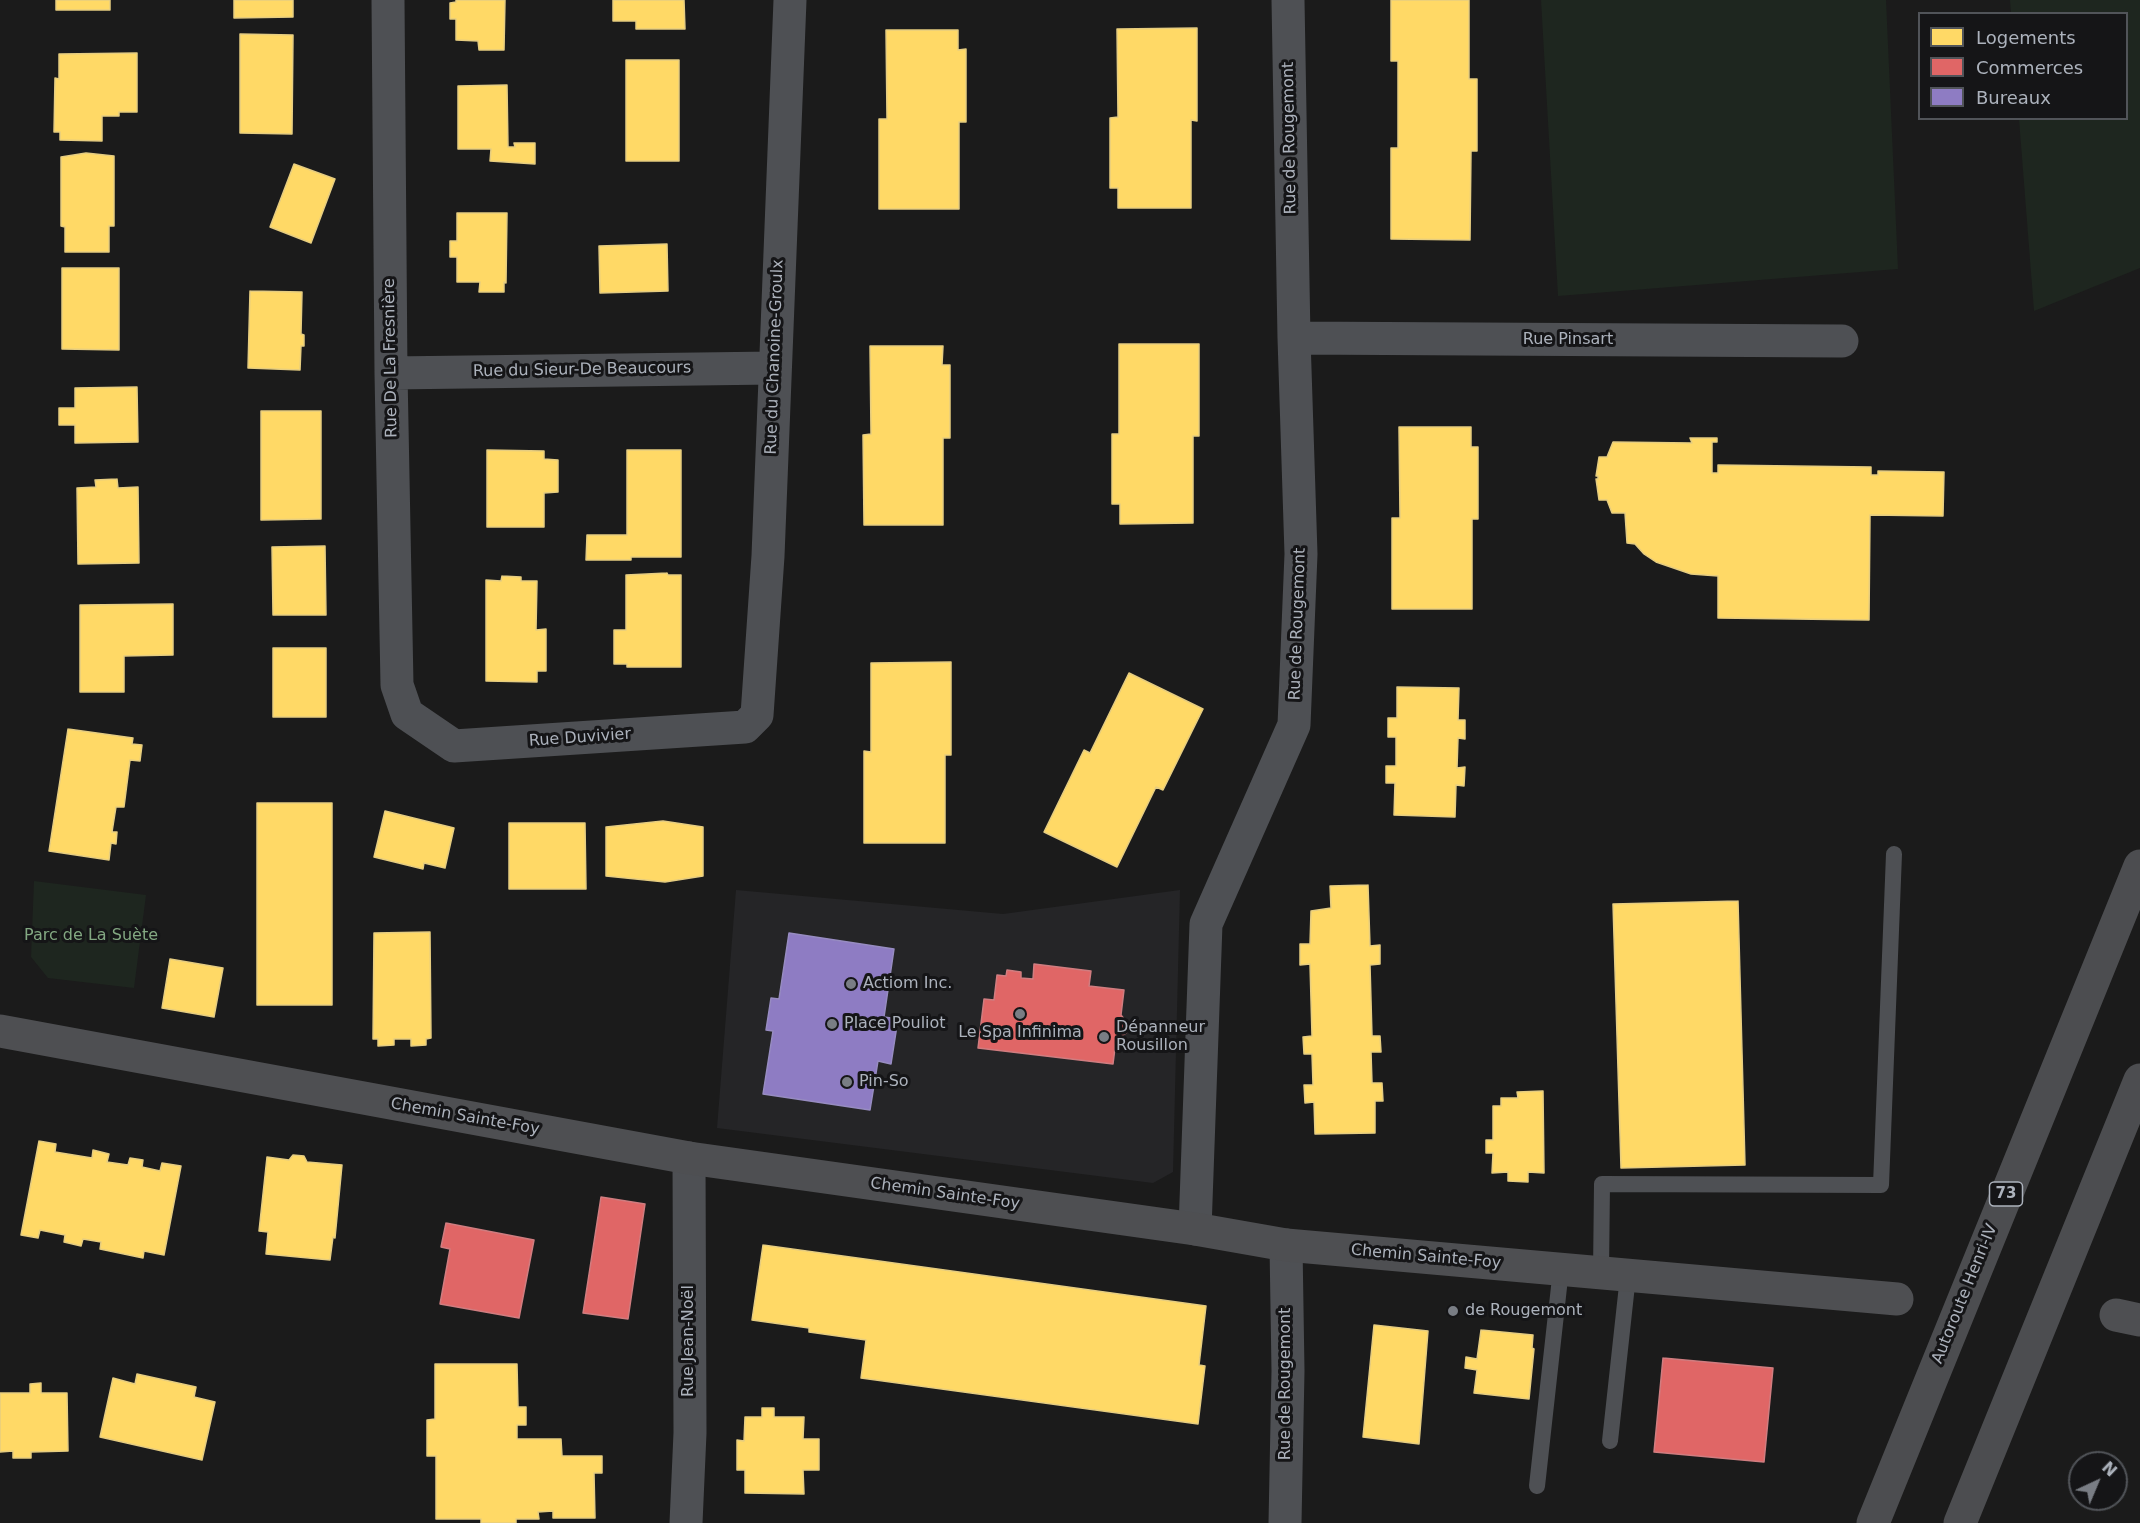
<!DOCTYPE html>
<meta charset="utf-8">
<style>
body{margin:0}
#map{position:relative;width:2140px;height:1523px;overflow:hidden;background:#1b1b1b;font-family:"DejaVu Sans",sans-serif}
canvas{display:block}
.legend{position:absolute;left:1918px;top:12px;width:210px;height:108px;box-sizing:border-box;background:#151517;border:2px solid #515459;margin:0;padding:8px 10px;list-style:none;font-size:18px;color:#acb2bc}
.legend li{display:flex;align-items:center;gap:12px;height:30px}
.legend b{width:30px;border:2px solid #515459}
.north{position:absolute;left:2068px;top:1451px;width:60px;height:60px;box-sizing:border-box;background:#151517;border:2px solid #515459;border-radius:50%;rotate:44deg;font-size:16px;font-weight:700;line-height:24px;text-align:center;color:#acb2bc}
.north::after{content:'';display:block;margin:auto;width:21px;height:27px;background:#797d84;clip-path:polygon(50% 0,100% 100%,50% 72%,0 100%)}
</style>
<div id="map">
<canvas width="2140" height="1523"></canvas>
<ul class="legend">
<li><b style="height:16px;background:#ffd966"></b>Logements</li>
<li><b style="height:16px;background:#e06666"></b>Commerces</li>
<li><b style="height:16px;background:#8e7cc3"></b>Bureaux</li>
</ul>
<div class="north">N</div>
</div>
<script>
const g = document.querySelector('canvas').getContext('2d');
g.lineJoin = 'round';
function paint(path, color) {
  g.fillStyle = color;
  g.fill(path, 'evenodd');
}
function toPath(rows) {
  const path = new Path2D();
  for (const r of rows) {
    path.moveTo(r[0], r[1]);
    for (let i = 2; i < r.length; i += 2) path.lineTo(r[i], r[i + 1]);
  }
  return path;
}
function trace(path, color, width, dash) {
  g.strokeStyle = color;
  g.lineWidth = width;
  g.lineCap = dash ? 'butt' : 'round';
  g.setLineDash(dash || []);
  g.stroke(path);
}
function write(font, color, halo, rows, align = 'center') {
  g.font = font + ' "DejaVu Sans",sans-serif';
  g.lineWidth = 6;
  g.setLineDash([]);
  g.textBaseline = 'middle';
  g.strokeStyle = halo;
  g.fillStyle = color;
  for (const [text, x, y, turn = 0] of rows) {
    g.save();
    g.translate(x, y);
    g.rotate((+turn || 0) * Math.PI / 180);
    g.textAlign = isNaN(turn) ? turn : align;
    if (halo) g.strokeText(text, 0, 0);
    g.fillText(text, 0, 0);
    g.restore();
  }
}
paint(toPath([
 [736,890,1003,914,1180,890,1173,1172,1153,1183,717,1128]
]), '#252527');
paint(toPath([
 [1541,0,1886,0,1898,269,1558,296],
 [2010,0,2140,0,2140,268,2034,311,2019,119,2126,118,2126,14,2011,13],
 [34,881,146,895,134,988,48,978,31,957]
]), '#1e261f');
const homes = toPath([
 [56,0,110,0,110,10,56,10,56,0],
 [234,0,293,0,293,17,234,18,234,0],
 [456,0,505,0,504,50,479,50,478,41,456,40,456,19,450,19,450,3,456,2,456,0],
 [613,0,684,0,685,29,636,29,636,21,613,21,613,0],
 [1391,0,1469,0,1469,79,1477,79,1477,151,1471,151,1470,240,1391,239,1391,148,1398,148,1398,61,1391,61,1391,0],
 [1197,28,1197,121,1191,120,1191,208,1118,208,1118,188,1110,188,1110,118,1118,117,1117,29,1197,28],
 [886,30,958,30,958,50,966,49,966,122,959,122,959,209,879,209,879,119,887,119,886,30],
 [240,34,293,35,292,134,240,133,240,34],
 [137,53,137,112,119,112,119,116,102,116,102,141,60,140,60,132,54,132,55,78,59,79,59,54,137,53],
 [626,60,679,60,679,161,626,161,626,60],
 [507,85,508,147,515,147,514,143,535,143,535,164,490,161,491,149,458,149,458,86,507,85],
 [86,153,114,156,114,226,109,226,109,252,65,252,65,227,61,226,61,157,86,153],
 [294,164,335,179,311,243,270,227,294,164],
 [457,213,507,213,506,283,504,282,504,292,479,292,480,282,457,282,457,257,450,257,450,241,457,241,457,213],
 [667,244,668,291,600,293,599,246,667,244],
 [62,268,119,268,119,350,62,349,62,268],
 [250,291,302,292,301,334,304,335,304,346,301,346,300,370,248,368,250,291],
 [1119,344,1199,344,1199,436,1193,436,1193,523,1120,524,1120,504,1112,504,1112,434,1119,434,1119,344],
 [870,346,943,346,942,365,950,365,950,438,943,438,943,525,864,525,863,435,871,434,870,346],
 [137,387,138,442,75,443,75,425,59,425,59,408,75,408,75,388,137,387],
 [261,411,321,411,321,519,261,520,261,411],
 [1399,427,1471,427,1471,447,1478,447,1478,519,1472,519,1472,609,1392,609,1392,518,1400,518,1399,427],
 [1690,438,1717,438,1717,442,1712,442,1712,473,1718,473,1718,465,1871,467,1871,475,1878,475,1878,471,1944,472,1943,516,1870,515,1869,620,1718,618,1718,576,1691,574,1656,562,1644,554,1635,544,1627,543,1625,513,1612,513,1607,500,1599,500,1596,479,1598,479,1598,476,1596,476,1599,457,1607,457,1613,442,1692,443,1690,438],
 [487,450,544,451,544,459,558,460,558,492,544,493,544,527,487,527,487,450],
 [627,450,681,450,681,557,631,557,631,560,586,560,587,535,627,535,627,450],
 [117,479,118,488,138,487,139,563,78,564,77,488,96,487,95,480,117,479],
 [325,546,326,615,273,615,272,547,325,546],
 [667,573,668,575,681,575,681,667,627,667,627,664,614,664,614,630,626,630,626,575,667,573],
 [502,576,521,577,521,581,537,581,536,630,546,629,546,671,537,671,537,682,486,681,486,580,501,581,502,576],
 [173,604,173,655,124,656,124,692,80,692,80,605,173,604],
 [273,648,326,648,326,717,273,717,273,648],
 [951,662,951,755,945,755,945,843,864,843,864,751,871,752,871,663,951,662],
 [1129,673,1203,709,1163,790,1156,787,1117,867,1044,832,1084,750,1090,753,1129,673],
 [1397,687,1459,688,1458,720,1465,720,1465,739,1458,738,1457,768,1465,767,1464,786,1456,785,1455,817,1394,815,1395,783,1386,783,1386,766,1396,766,1396,737,1388,737,1388,718,1397,718,1397,687],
 [68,729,133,738,132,744,142,745,140,761,130,760,124,807,116,807,112,832,117,832,116,844,111,843,109,860,49,851,68,729],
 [257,803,332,803,332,1005,257,1005,257,803],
 [385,811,454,828,445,868,424,863,423,869,374,857,385,811],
 [663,821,703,827,703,876,665,882,606,876,606,827,663,821],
 [509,823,585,823,586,889,509,889,509,823],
 [1368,885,1370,946,1380,945,1380,964,1370,965,1372,1036,1380,1036,1381,1052,1371,1052,1372,1083,1382,1083,1383,1101,1375,1101,1375,1133,1315,1134,1314,1102,1305,1103,1304,1085,1313,1085,1312,1054,1304,1054,1303,1037,1312,1036,1310,964,1300,965,1300,944,1310,944,1311,911,1331,908,1330,886,1368,885],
 [1738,901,1745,1165,1621,1168,1613,904,1738,901],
 [430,932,431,1038,426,1039,426,1045,411,1046,411,1039,394,1039,394,1045,378,1046,378,1039,373,1039,374,933,430,932],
 [170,959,223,968,214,1017,162,1008,170,959],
 [1543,1091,1544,1173,1528,1172,1528,1182,1508,1181,1508,1172,1492,1173,1493,1153,1486,1153,1486,1140,1493,1140,1493,1106,1501,1106,1501,1098,1518,1098,1517,1092,1543,1091],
 [39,1141,56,1144,55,1152,92,1158,93,1150,109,1154,107,1162,128,1165,130,1158,143,1160,142,1167,160,1171,162,1163,181,1166,164,1255,144,1251,143,1258,100,1249,101,1242,83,1239,81,1246,64,1242,65,1235,40,1230,38,1238,21,1235,39,1141],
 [293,1155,304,1156,307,1162,342,1165,335,1238,333,1237,330,1260,266,1254,268,1232,259,1231,267,1157,289,1160,293,1155],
 [763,1245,1206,1306,1199,1365,1205,1366,1198,1424,861,1378,866,1340,809,1332,809,1328,752,1320,763,1245],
 [1374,1325,1428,1331,1419,1444,1363,1437,1374,1325],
 [1481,1330,1533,1335,1532,1348,1534,1349,1529,1399,1474,1393,1477,1370,1465,1368,1466,1357,1477,1359,1481,1330],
 [435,1364,517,1364,518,1407,526,1407,526,1425,517,1425,517,1439,561,1439,562,1456,602,1456,602,1473,594,1473,595,1518,553,1518,553,1511,538,1512,539,1519,516,1519,516,1523,481,1523,481,1519,436,1519,436,1456,427,1456,427,1420,435,1419,435,1364],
 [137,1374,196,1387,194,1397,215,1402,202,1460,100,1437,113,1378,135,1384,137,1374],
 [41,1383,41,1393,67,1393,68,1451,31,1452,31,1458,13,1458,13,1451,0,1452,0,1393,30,1393,30,1384,41,1383],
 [762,1408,774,1408,774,1417,804,1417,803,1439,819,1439,819,1470,803,1470,804,1494,745,1493,745,1470,737,1470,737,1440,744,1441,745,1417,762,1417,762,1408]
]);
paint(homes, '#ffd966');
trace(homes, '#e6cd80', 1.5);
const shops = toPath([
 [1034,964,1091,971,1089,986,1124,990,1121,1015,1132,1029,1116,1040,1113,1064,978,1048,984,999,994,1000,997,975,1006,976,1007,970,1021,972,1021,978,1033,979,1034,964],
 [601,1197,645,1204,628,1319,583,1313,601,1197],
 [446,1223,534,1240,519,1318,440,1304,450,1249,441,1247,446,1223],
 [1663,1358,1773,1368,1764,1462,1654,1452,1663,1358]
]);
paint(shops, '#e06666');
trace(shops, '#d07d80', 1.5);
const offices = toPath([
 [789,933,894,949,884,1017,898,1019,891,1064,878,1061,870,1110,763,1094,773,1031,766,1030,771,998,779,999,789,933]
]);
paint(offices, '#8e7cc3');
trace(offices, '#978cc1', 1.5);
trace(toPath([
 [1601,1273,1602,1184,1881,1185,1894,854],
 [1610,1441,1628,1276],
 [1537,1486,1561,1269]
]), '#4e5054', 16);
trace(toPath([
 [388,0,391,373,397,685,407,714,454,746,745,727,757,715,768,556,790,0],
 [1294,338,1842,341],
 [391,373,774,368],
 [1195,1229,1206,924,1294,725,1301,554,1294,338,1288,0],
 [686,1523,690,1433,689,1158],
 [1285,1523,1288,1371,1286,1245]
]), '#4e5054', 33);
trace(toPath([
 [0,1031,689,1158,1195,1229,1286,1245,1897,1299],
 [2116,1315,2140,1320]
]), '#4e4f52', 33);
trace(toPath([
 [1873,1523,2140,866],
 [1960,1523,2140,1080]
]), '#4c4d50', 33);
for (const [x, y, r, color] of [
 [851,984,6,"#797d84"],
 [1020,1014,6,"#797d84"],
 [832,1024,6,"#797d84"],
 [1104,1037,6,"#797d84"],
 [847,1082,6,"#797d84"],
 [1453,1311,6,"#797d84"]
]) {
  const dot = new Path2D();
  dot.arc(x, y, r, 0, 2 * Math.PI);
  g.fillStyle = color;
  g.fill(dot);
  trace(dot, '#151517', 2);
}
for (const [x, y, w] of [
 [2006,1194,33]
]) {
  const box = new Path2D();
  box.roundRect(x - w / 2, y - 12, w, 24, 4.5);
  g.fillStyle = '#151517';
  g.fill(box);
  trace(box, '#acb2bc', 1.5);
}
write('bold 15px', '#acb2bc', null, [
 ["73",2006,1194]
]);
write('16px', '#acb2bc', '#151517', [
 ["Rue de Rougemont",1290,138,-91],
 ["Rue Pinsart",1568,340],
 ["Rue du Chanoine-Groulx",775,357,-88],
 ["Rue De La Fresnière",391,358,-91],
 ["Rue du Sieur-De Beaucours",582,370,-1],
 ["Rue de Rougemont",1298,624,-88],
 ["Rue Duvivier",580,738,-4],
 ["Chemin Sainte-Foy",465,1117,10],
 ["Chemin Sainte-Foy",945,1194,8],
 ["Chemin Sainte-Foy",1426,1257,5],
 ["Autoroute Henri-IV",1965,1294,-68],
 ["Rue Jean-Noël",689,1341,-90],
 ["Rue de Rougemont",1286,1384,-90]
]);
write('16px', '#83a882', '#151517', [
 ["Parc de La Suète",91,936]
]);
write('16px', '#acb2bc', '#151517', [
 ["Actiom Inc.",863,984],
 ["Place Pouliot",844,1024],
 ["Dépanneur",1116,1028],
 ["Rousillon",1116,1046],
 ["Le Spa Infinima",1020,1033,"center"],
 ["Pin-So",859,1082],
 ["de Rougemont",1465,1311]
], 'left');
</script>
